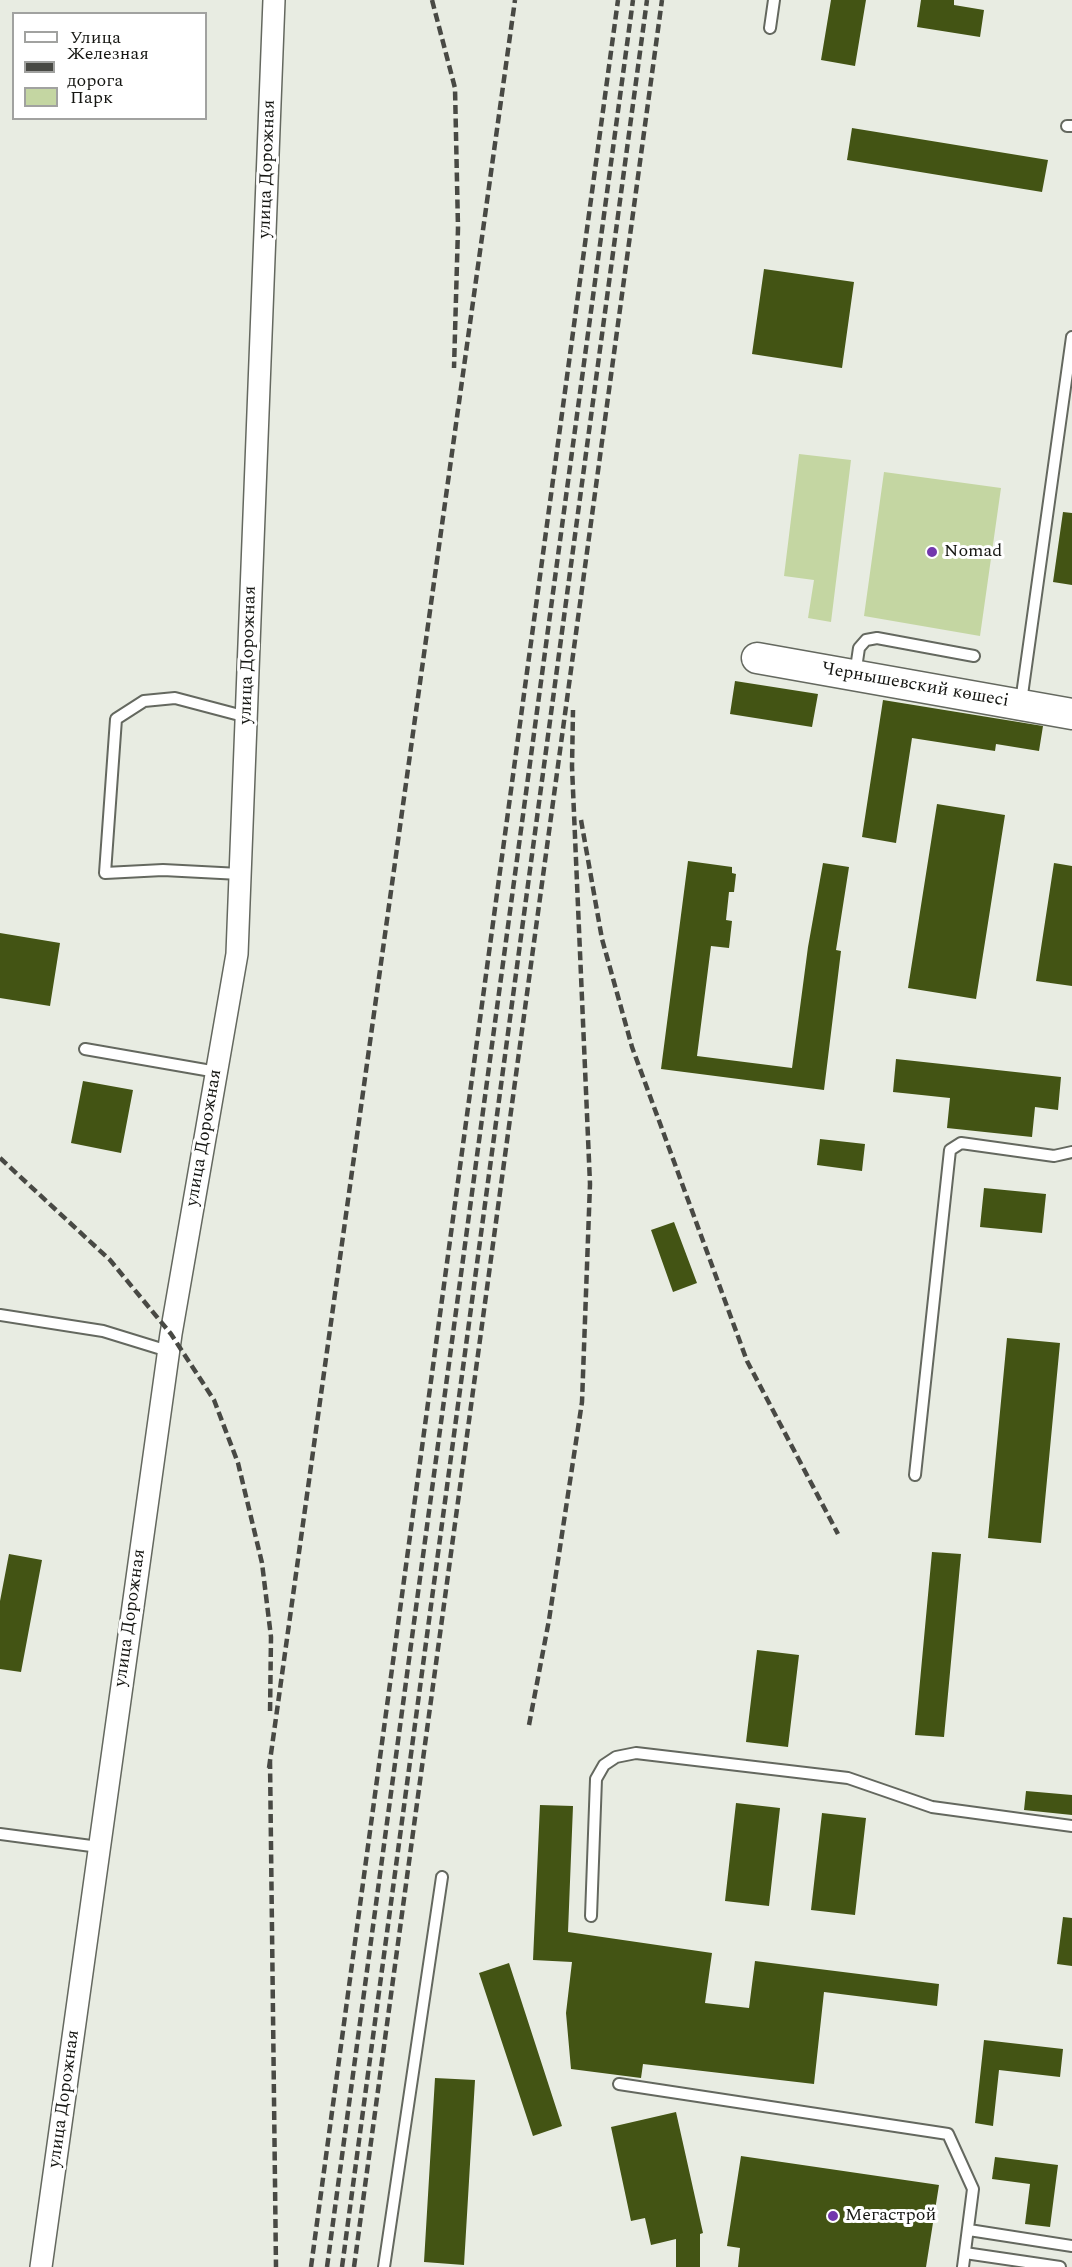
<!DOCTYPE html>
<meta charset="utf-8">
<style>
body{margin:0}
#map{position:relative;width:1072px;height:2267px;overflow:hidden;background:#e8ece2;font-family:Spectral,serif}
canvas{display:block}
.legend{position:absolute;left:12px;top:12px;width:195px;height:108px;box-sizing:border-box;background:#fff;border:2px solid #a1a2a0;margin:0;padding:8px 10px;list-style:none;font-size:18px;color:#151612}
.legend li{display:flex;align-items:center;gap:12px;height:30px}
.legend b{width:30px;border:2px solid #a1a2a0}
</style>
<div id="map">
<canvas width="1072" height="2267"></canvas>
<ul class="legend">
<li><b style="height:8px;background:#fff"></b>Улица</li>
<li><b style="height:8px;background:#484944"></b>Железная дорога</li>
<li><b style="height:16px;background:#c4d6a2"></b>Парк</li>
</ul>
</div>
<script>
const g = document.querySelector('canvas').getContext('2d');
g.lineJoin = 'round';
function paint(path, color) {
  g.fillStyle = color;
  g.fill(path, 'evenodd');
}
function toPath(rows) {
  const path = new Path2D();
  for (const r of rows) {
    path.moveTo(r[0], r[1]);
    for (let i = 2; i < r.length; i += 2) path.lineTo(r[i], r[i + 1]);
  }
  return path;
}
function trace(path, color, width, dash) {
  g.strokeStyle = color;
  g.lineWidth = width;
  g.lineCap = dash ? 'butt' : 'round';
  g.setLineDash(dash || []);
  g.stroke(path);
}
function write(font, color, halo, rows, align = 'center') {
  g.font = font + ' Spectral,serif';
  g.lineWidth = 6;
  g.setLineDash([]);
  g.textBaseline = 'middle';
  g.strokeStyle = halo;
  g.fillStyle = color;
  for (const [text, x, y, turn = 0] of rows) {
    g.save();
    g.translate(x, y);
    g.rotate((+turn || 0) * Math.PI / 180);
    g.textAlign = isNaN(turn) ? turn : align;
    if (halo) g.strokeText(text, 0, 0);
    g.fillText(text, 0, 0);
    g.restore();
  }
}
paint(toPath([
 [799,454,851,460,831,622,808,618,814,580,784,576],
 [884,472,1001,488,980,636,864,616]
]), '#c4d6a2');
paint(toPath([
 [831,0,866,0,855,66,821,60],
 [921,0,954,0,954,5,984,10,980,37,917,27],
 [852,128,1048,160,1042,192,847,160],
 [764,269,854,282,842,368,752,354],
 [1063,512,1072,513,1072,585,1053,582],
 [735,681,818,694,812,727,730,714],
 [883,700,1043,726,1039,751,996,744,995,751,912,738,896,843,862,837],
 [937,804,1005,815,976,999,908,988],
 [688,861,732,867,732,873,736,874,734,892,729,892,726,920,732,921,729,948,711,946,697,1056,792,1068,808,947,823,863,849,867,836,950,841,951,824,1090,661,1069],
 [1054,863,1072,866,1072,986,1036,981],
 [0,933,60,943,50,1006,0,998],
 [896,1059,1061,1077,1058,1110,1035,1107,1032,1137,947,1128,950,1098,893,1092],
 [83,1081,133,1090,121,1153,71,1143],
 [820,1139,865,1144,862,1171,817,1165],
 [984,1188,1046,1194,1042,1233,980,1227],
 [674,1222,697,1283,673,1292,651,1230],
 [1007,1338,1060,1343,1041,1543,988,1538],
 [932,1552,961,1554,944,1737,915,1735],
 [9,1554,42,1560,21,1672,0,1669,0,1601],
 [757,1650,799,1655,788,1747,746,1742],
 [1026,1791,1072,1795,1072,1815,1024,1810],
 [736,1803,780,1808,769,1906,725,1901],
 [540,1805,573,1806,568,1932,712,1953,705,2003,749,2008,755,1961,939,1984,937,2006,824,1992,814,2084,643,2064,641,2078,571,2069,566,2013,572,1962,533,1960],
 [822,1813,866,1818,855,1915,811,1910],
 [1063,1917,1072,1918,1072,1966,1057,1964],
 [509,1963,562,2126,533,2136,479,1973],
 [984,2040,1063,2049,1060,2077,999,2070,993,2126,975,2123],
 [435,2078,475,2080,464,2265,424,2262],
 [676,2112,703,2233,700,2234,700,2267,676,2267,676,2239,651,2245,645,2218,631,2221,611,2127],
 [741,2156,939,2185,926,2267,738,2267,740,2248,727,2246],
 [995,2157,1058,2165,1050,2227,1025,2224,1030,2184,992,2179]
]), '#435414');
const lane = toPath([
 [770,28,774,0],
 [1067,126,1072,126],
 [855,675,859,648,866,640,877,638,974,656],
 [1021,702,1072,337],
 [240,874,163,870,105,873,116,719,144,701,175,698,247,717],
 [85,1049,217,1072],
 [0,1315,103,1331,168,1351],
 [915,1475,950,1150,961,1143,1054,1156,1072,1152],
 [0,1834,99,1847],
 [591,1916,596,1779,604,1765,616,1757,636,1753,848,1778,932,1807,1072,1826],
 [619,2084,948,2134,973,2189,963,2267],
 [969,2230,1072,2246],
 [965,2253,1060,2267],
 [384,2267,442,1877]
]);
const street = toPath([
 [41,2267,171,1334,237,954,274,0]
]);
const secondary = toPath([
 [757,658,1072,714]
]);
trace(lane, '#64685f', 14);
trace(street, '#64685f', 24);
trace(secondary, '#64685f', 33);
trace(lane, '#fff', 10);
trace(street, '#fff', 21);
trace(secondary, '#fff', 30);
trace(toPath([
 [432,0,455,88,458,228,454,368],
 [581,820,602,939,632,1047,747,1361,838,1534],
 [0,1158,110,1260,171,1334,214,1400,238,1463,262,1563,271,1637,270,1715],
 [529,1725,549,1620,582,1402,590,1184,572,767,573,710],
 [270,1760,276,2267],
 [269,1768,515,0],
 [311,2267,618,0],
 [327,2267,633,0],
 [342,2267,647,0],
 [354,2267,662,0]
]), '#484944', 4.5, [9, 4.5]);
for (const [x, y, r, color] of [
 [932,552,6,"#7237ad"],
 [833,2216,6,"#7237ad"]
]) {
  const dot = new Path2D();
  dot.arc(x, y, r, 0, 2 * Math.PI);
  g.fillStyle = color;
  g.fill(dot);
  trace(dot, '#fff', 2);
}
write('18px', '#151612', '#fff', [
 ["улица Дорожная",268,169,-88],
 ["улица Дорожная",249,655,-88],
 ["Чернышевский көшесі",915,686,10],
 ["улица Дорожная",205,1138,-80],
 ["улица Дорожная",131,1618,-82],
 ["улица Дорожная",65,2099,-82]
]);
write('18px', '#151612', '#fff', [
 ["Nomad",944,552],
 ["Мегастрой",845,2216]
], 'left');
</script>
